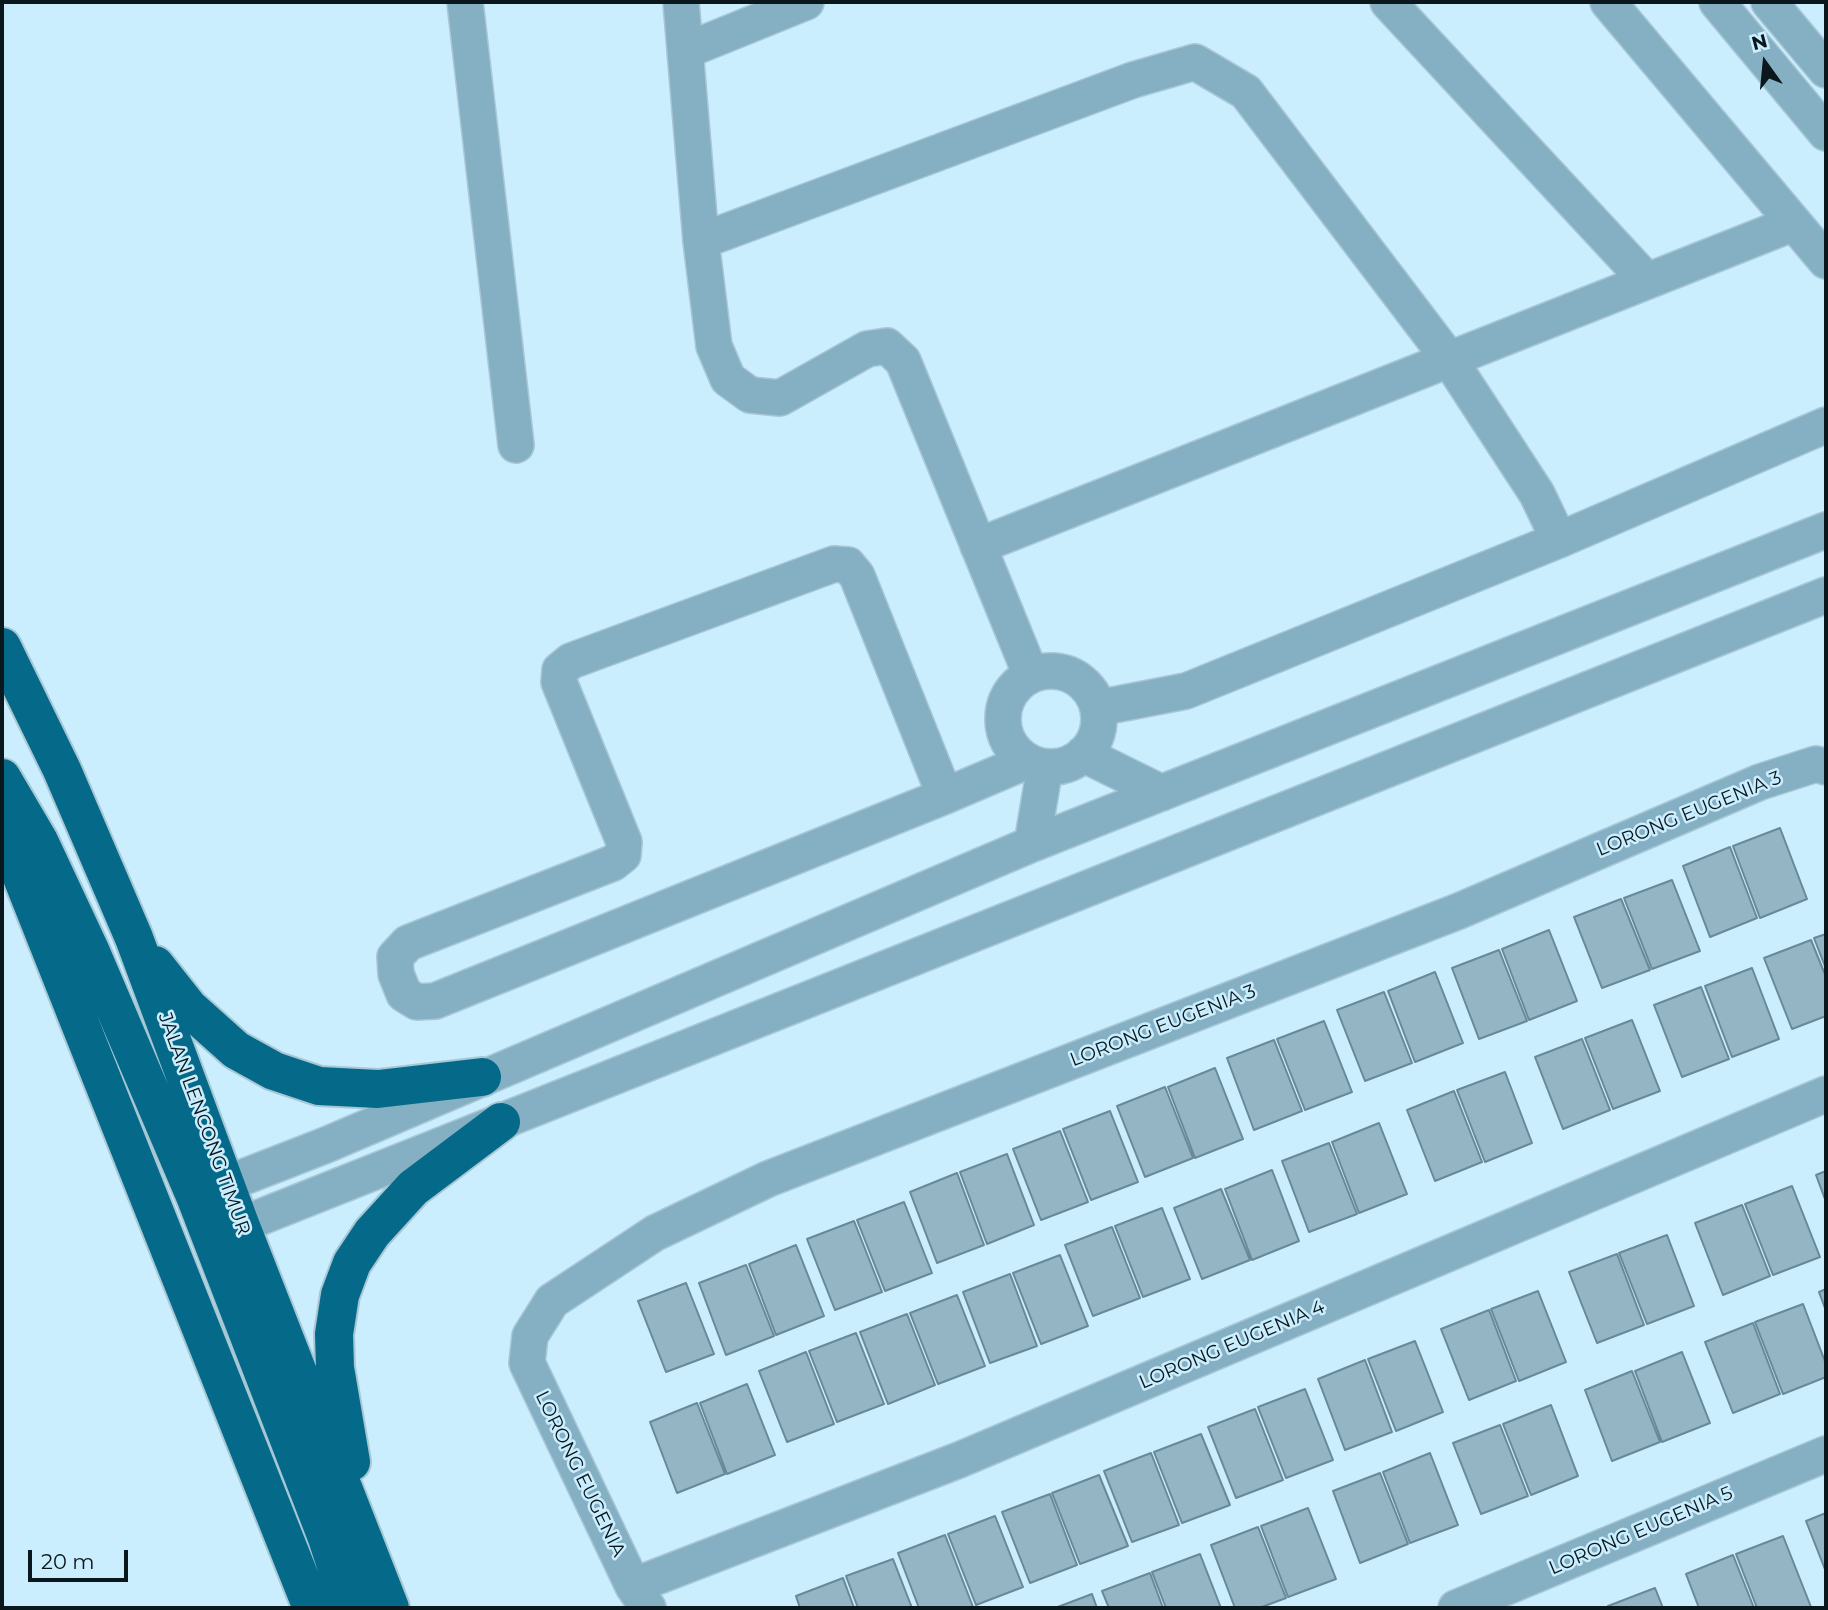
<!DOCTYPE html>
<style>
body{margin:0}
#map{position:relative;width:1828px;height:1610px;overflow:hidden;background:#caeefe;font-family:Montserrat,sans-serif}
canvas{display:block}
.frame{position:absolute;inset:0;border:4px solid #0a171c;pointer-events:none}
.north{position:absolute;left:1730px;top:28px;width:70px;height:70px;-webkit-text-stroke:5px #caeefe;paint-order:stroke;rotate:345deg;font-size:19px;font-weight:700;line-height:28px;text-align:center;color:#0a171c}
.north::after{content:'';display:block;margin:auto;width:24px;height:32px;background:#0a171c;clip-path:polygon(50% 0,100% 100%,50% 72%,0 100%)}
.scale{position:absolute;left:28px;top:1550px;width:100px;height:32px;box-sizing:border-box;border:4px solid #0a171c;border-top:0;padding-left:9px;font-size:21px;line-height:24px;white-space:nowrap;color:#0a171c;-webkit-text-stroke:5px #caeefe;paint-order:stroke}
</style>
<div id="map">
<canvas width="1828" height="1610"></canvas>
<div class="frame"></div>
<div class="north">N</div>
<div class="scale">20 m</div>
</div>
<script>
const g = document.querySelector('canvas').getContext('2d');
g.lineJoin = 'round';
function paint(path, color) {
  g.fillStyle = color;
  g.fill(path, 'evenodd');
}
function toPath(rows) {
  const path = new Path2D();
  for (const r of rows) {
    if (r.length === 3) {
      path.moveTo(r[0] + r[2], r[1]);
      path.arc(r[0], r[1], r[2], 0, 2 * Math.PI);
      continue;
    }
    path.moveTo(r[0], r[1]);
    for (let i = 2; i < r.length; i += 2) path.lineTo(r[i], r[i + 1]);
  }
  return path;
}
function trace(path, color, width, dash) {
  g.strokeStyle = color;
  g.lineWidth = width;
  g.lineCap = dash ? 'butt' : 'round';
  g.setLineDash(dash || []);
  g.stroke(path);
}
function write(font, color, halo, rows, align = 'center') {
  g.font = font + ' Montserrat,sans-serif';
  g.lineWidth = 5;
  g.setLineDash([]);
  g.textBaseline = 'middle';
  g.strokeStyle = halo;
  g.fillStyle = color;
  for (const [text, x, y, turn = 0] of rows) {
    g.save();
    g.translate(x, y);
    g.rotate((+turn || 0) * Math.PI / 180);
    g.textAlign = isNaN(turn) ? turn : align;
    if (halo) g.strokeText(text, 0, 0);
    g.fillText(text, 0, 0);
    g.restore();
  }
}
const building = toPath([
 [1780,828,1807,899,1760,918,1733,846,1780,828],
 [1730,847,1757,918,1710,937,1683,866,1730,847],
 [1672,880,1700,951,1652,969,1624,898,1672,880],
 [1621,899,1650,970,1602,988,1574,917,1621,899],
 [1549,930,1577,1001,1529,1020,1502,949,1549,930],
 [1826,934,1826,969,1814,938,1826,934],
 [1811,940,1826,977,1826,1016,1792,1029,1764,958,1811,940],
 [1499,950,1527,1021,1479,1039,1452,968,1499,950],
 [1752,968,1779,1039,1732,1057,1705,986,1752,968],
 [1435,972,1463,1043,1415,1062,1388,991,1435,972],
 [1701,987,1729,1059,1682,1077,1654,1005,1701,987],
 [1384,992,1412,1063,1365,1081,1337,1010,1384,992],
 [1632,1020,1660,1091,1613,1109,1585,1038,1632,1020],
 [1324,1021,1352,1092,1305,1110,1277,1039,1324,1021],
 [1582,1039,1610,1110,1563,1129,1535,1057,1582,1039],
 [1274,1040,1302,1111,1254,1130,1227,1058,1274,1040],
 [1215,1068,1243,1139,1195,1158,1168,1087,1215,1068],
 [1505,1072,1532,1143,1485,1162,1457,1090,1505,1072],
 [1165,1087,1193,1158,1145,1177,1117,1106,1165,1087],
 [1454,1091,1482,1162,1435,1181,1407,1110,1454,1091],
 [1110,1111,1138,1182,1091,1200,1063,1129,1110,1111],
 [1379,1123,1407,1194,1359,1213,1332,1142,1379,1123],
 [1060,1131,1088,1202,1041,1220,1013,1149,1060,1131],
 [1329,1143,1357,1214,1309,1232,1282,1161,1329,1143],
 [1007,1154,1034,1225,987,1244,960,1172,1007,1154],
 [1272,1170,1299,1241,1252,1260,1225,1189,1272,1170],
 [1826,1171,1826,1202,1816,1175,1826,1171],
 [957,1173,984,1245,937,1263,910,1192,957,1173],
 [1792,1186,1820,1257,1773,1275,1745,1204,1792,1186],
 [1221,1189,1250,1260,1202,1279,1174,1208,1221,1189],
 [904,1202,932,1273,885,1291,857,1220,904,1202],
 [1742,1205,1770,1276,1723,1295,1695,1223,1742,1205],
 [1162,1208,1190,1279,1143,1297,1115,1226,1162,1208],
 [854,1221,882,1292,835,1310,807,1239,854,1221],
 [1112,1227,1140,1298,1093,1316,1065,1245,1112,1227],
 [1667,1235,1694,1306,1647,1324,1619,1253,1667,1235],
 [796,1245,824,1316,776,1335,749,1264,796,1245],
 [1617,1254,1644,1325,1597,1343,1569,1272,1617,1254],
 [1060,1255,1088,1326,1041,1344,1013,1273,1060,1255],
 [746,1265,774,1336,726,1355,699,1283,746,1265],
 [1010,1274,1037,1346,990,1363,963,1292,1010,1274],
 [686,1283,714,1354,666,1372,638,1301,686,1283],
 [1826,1289,1826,1311,1819,1292,1826,1289],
 [1538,1291,1566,1362,1519,1381,1491,1309,1538,1291],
 [957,1295,985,1366,938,1384,910,1313,957,1295],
 [1803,1304,1826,1364,1826,1377,1783,1394,1755,1322,1803,1304],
 [1489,1310,1516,1381,1469,1400,1441,1329,1489,1310],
 [907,1314,935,1385,888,1404,860,1332,907,1314],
 [1753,1323,1780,1394,1733,1413,1705,1342,1753,1323],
 [856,1333,884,1404,837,1422,809,1351,856,1333],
 [1415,1341,1443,1412,1396,1431,1368,1359,1415,1341],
 [806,1352,834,1424,787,1442,759,1371,806,1352],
 [1682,1352,1710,1423,1662,1442,1635,1371,1682,1352],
 [1365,1360,1392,1432,1345,1450,1318,1379,1365,1360],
 [1632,1371,1660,1442,1612,1461,1585,1390,1632,1371],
 [747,1384,775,1455,727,1474,700,1403,747,1384],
 [1305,1389,1333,1460,1286,1478,1258,1407,1305,1389],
 [697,1403,725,1474,677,1493,650,1422,697,1403],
 [1551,1405,1578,1476,1531,1495,1503,1424,1551,1405],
 [1255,1409,1283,1480,1236,1498,1208,1427,1255,1409],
 [1500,1425,1528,1496,1481,1514,1453,1443,1500,1425],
 [1201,1434,1230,1505,1182,1523,1154,1452,1201,1434],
 [1151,1453,1179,1525,1132,1542,1104,1471,1151,1453],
 [1430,1453,1458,1525,1410,1543,1383,1472,1430,1453],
 [1380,1473,1408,1544,1360,1563,1333,1491,1380,1473],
 [1099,1475,1128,1546,1080,1564,1052,1493,1099,1475],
 [1050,1494,1077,1565,1030,1583,1002,1512,1050,1494],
 [1308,1508,1336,1579,1288,1597,1261,1526,1308,1508],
 [1826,1513,1826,1572,1806,1521,1826,1513],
 [995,1516,1023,1587,976,1605,948,1534,995,1516],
 [1258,1527,1286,1598,1259,1608,1235,1608,1211,1545,1258,1527],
 [945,1535,973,1607,919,1608,898,1553,945,1535],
 [1783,1536,1811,1607,1757,1608,1736,1554,1783,1536],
 [1200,1554,1221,1608,1166,1608,1152,1572,1200,1554],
 [1733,1555,1754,1608,1699,1608,1686,1574,1733,1555],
 [893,1559,912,1608,858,1608,846,1576,893,1559],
 [1150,1573,1163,1608,1109,1608,1102,1591,1150,1573],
 [843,1578,854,1608,800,1608,796,1596,843,1578],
 [1655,1588,1663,1608,1609,1608,1608,1606,1655,1588],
 [1092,1594,1097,1608,1055,1608,1092,1594]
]);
paint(building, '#93b5c4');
trace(building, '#698998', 2);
const minor = toPath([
 [465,2,516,445],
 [681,2,701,241,714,346,728,379,750,395,780,398,867,349,887,346,903,361,1031,675],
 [1388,2,1647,281],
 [1608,2,1826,261],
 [1717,2,1826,133],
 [1769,2,1826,70],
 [685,51,806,2],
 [701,241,1133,80,1195,62,1246,92,1449,359,1537,494,1559,540],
 [978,546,1794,223],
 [1051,719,48],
 [1098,708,1186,691,1559,540,1826,425],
 [1083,754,1162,793],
 [945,796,857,576,848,565,834,564,571,661,560,670,559,682,624,842,623,855,613,863,408,943,395,957,396,974,404,994,417,1002,435,1001,945,796,1027,761],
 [1032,844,1045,767],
 [200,1194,326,1145,1032,844,1826,530],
 [213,1236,1826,595],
 [633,1586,959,1460,1826,1094],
 [648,1608,633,1586,527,1363,530,1336,552,1301,655,1233,768,1179,1459,911,1760,782,1816,764,1826,767],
 [1456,1608,1826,1454]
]);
const highway = toPath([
 [2,647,62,770,134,938,240,1224,390,1608],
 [2,778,39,841,90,950,195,1196,327,1538,350,1608],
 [2,827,312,1608],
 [155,965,189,1008,236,1050,274,1071,319,1086,378,1089,482,1077],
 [351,1462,335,1368,334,1334,340,1295,352,1263,372,1233,413,1188,501,1122]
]);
trace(minor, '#a7c7d5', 38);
trace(highway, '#a7c7d5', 42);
trace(minor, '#85afc3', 35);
trace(highway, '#056a8a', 38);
write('19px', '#0a171c', '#caeefe', [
 ["LORONG EUGENIA 3",1689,814,-22],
 ["LORONG EUGENIA 3",1163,1026,-21],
 ["JALAN LENCONG TIMUR",204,1124,70],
 ["LORONG EUGENIA 4",1232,1345,-23],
 ["LORONG EUGENIA",580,1474,64],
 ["LORONG EUGENIA 5",1641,1531,-23]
]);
</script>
